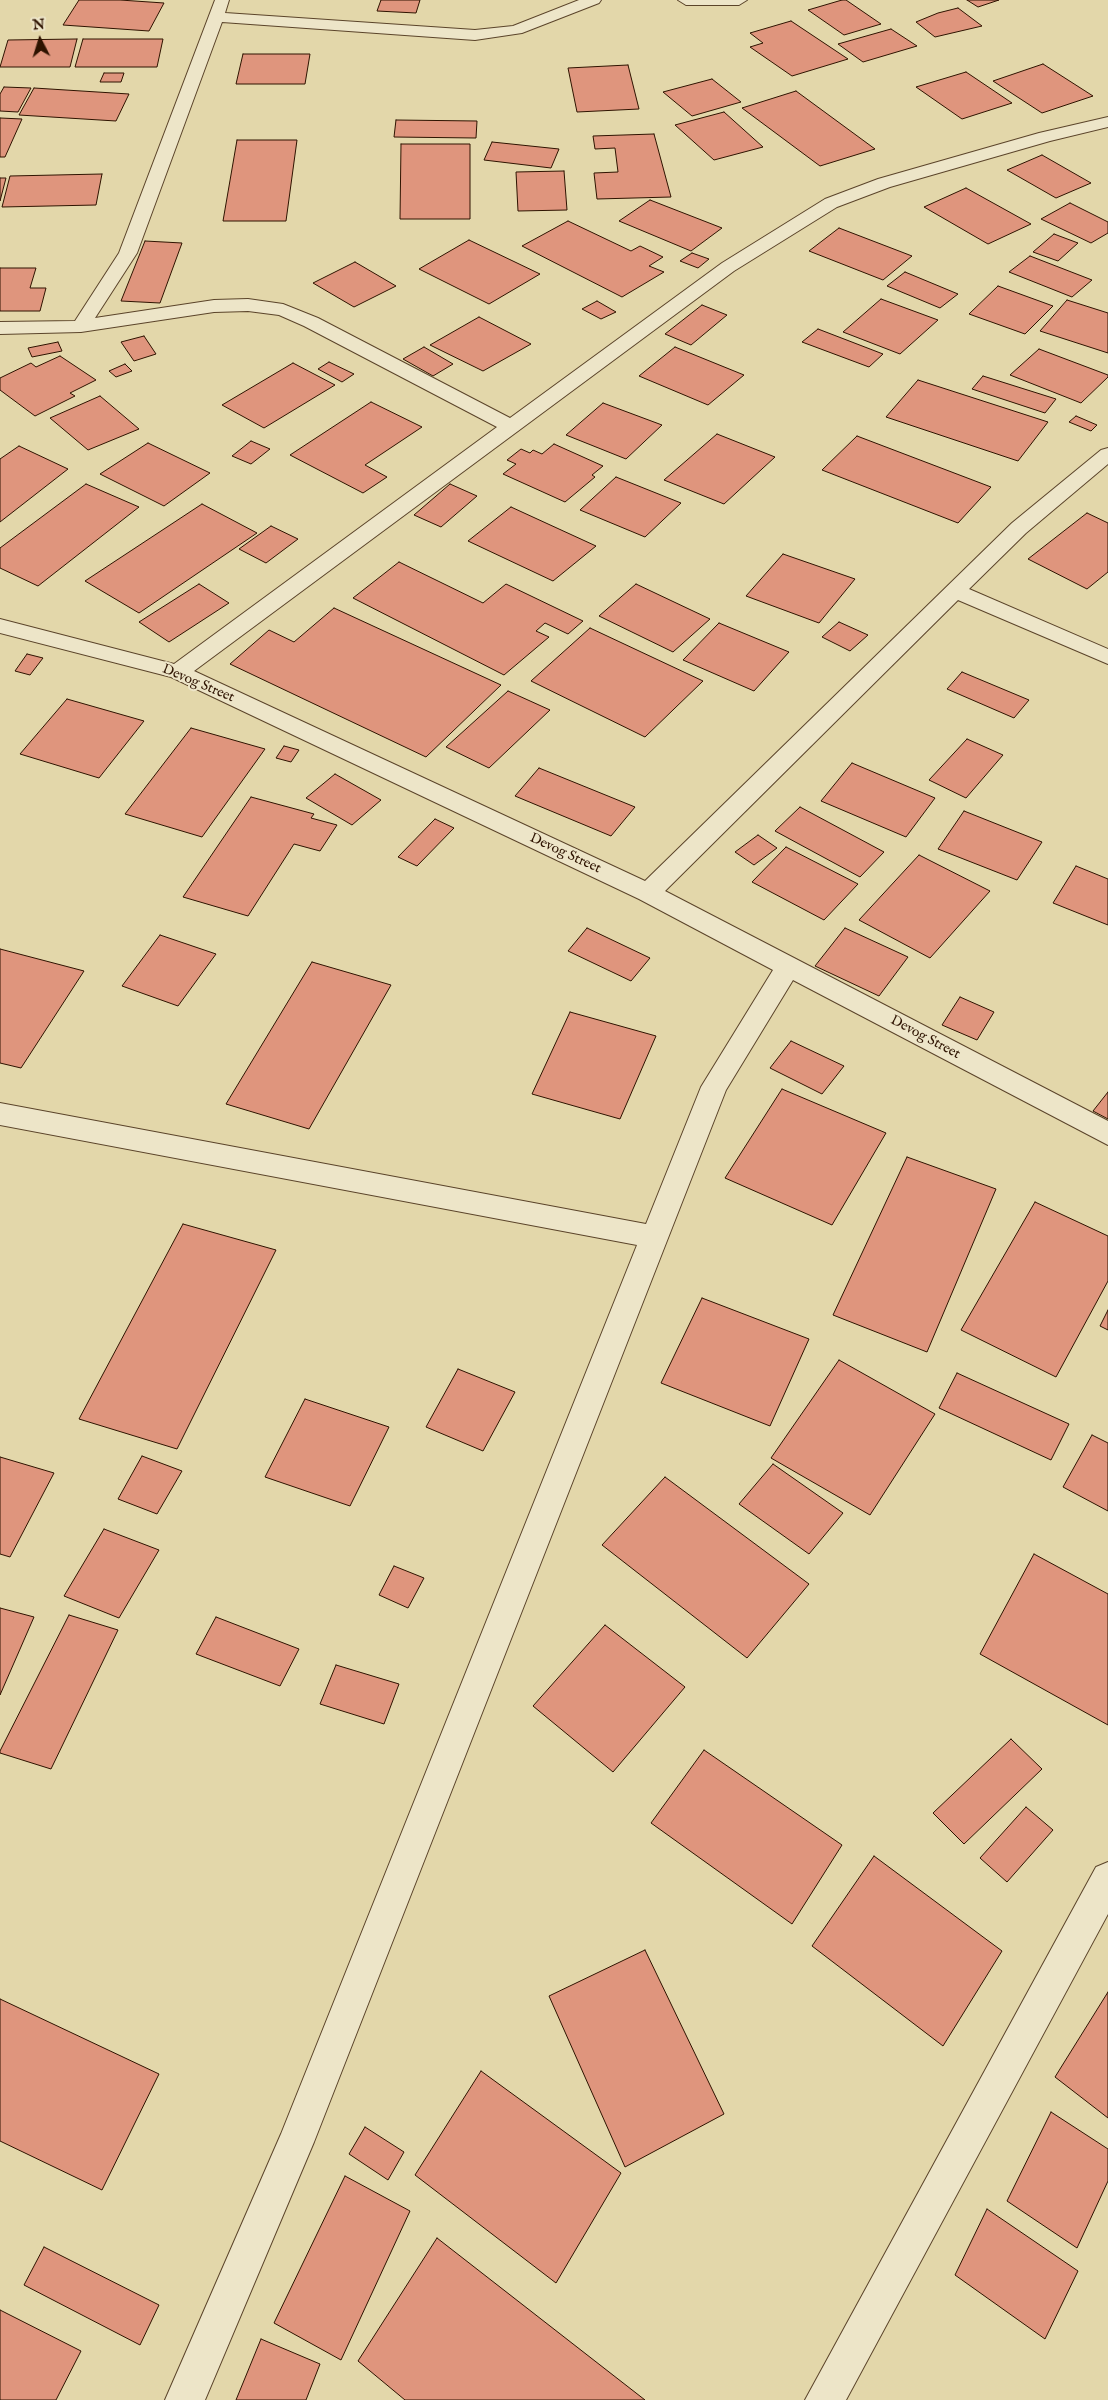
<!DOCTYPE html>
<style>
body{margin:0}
#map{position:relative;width:1108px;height:2400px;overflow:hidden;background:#e3d7aa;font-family:"IM FELL English",serif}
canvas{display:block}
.north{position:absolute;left:15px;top:15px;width:50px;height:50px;-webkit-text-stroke:4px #ede5c8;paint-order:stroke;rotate:355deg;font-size:14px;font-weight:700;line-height:20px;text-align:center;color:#2e1300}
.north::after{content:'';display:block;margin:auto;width:18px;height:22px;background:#2e1300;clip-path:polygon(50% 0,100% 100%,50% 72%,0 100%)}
</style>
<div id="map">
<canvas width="1108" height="2400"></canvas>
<div class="north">N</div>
</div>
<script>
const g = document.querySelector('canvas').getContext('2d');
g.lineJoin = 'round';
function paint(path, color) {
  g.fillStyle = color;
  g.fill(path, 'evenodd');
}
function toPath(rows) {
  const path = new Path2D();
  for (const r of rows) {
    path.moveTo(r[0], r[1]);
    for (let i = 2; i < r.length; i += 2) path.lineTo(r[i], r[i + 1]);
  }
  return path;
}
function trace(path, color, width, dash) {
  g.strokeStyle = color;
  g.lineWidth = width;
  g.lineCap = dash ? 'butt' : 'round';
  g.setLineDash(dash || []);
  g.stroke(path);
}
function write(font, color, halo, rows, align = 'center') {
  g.font = font + ' "IM FELL English",serif';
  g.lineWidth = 4;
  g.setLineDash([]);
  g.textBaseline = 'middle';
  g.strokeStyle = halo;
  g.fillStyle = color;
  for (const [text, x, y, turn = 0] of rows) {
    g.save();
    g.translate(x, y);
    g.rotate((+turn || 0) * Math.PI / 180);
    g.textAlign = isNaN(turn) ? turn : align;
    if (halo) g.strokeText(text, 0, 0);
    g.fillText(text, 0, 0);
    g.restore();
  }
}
const building = toPath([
 [79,0,120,0,164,3,149,31,63,25,79,0],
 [381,0,420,0,416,13,377,11,381,0],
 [842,0,846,0,881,24,844,35,808,10,842,0],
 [967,0,999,0,978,7,967,0],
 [958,8,982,26,935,37,916,22,938,13,958,8],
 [791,21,848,59,792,76,750,47,763,43,750,33,791,21],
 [891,29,917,46,863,62,838,44,891,29],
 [77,39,70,67,0,67,8,40,77,39],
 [83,39,163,39,157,67,75,67,83,39],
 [243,54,310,54,305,84,236,84,243,54],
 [1043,64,1093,96,1042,113,993,81,1043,64],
 [628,65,639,109,577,112,568,68,628,65],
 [966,72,1012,103,962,119,916,87,966,72],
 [104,73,124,73,121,82,100,82,104,73],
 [712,79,741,102,692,116,663,92,712,79],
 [4,87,31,88,18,112,0,111,0,94,4,87],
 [34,88,129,94,116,121,19,115,34,88],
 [796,91,875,149,820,166,742,108,796,91],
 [724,112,763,147,714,160,675,125,724,112],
 [0,118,22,119,5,157,0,157,0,118],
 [396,120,477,121,476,138,394,137,396,120],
 [654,134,671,197,597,199,594,173,618,172,615,148,595,149,593,136,654,134],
 [237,140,297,140,286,221,223,221,237,140],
 [492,142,559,149,551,168,484,160,492,142],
 [401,144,470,144,470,219,400,219,401,144],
 [1042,155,1091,183,1056,198,1007,170,1042,155],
 [564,171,567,210,518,211,516,172,564,171],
 [102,174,96,205,2,207,10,176,102,174],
 [0,178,6,178,0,201,0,178],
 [966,188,1031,224,988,244,924,207,966,188],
 [650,200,722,228,691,251,619,221,650,200],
 [1070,203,1108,222,1108,233,1091,243,1041,219,1070,203],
 [568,221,631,251,640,246,663,257,649,266,664,272,622,297,522,246,568,221],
 [839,228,912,256,883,280,809,251,839,228],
 [1054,234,1078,243,1058,261,1033,252,1054,234],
 [469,240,540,274,489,304,419,269,469,240],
 [145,241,182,243,160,303,121,301,145,241],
 [692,253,709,259,698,268,680,261,692,253],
 [1030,256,1092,280,1072,297,1009,272,1030,256],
 [355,262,396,286,354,307,313,283,355,262],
 [0,268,36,268,30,288,46,288,40,311,0,311,0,268],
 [905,272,958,294,940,308,887,286,905,272],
 [998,286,1053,306,1025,334,969,314,998,286],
 [881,299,938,320,900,354,843,332,881,299],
 [1067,300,1108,313,1108,353,1040,331,1067,300],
 [597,301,616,312,601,319,582,309,597,301],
 [702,305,727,315,691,345,665,334,702,305],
 [479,317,531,344,483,371,430,345,479,317],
 [818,329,883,354,869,367,802,342,818,329],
 [144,336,156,354,134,361,121,342,144,336],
 [58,342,62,351,32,357,28,348,58,342],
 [424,347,453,364,433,376,403,359,424,347],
 [675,347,744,375,708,405,639,376,675,347],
 [1039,349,1108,375,1108,377,1081,403,1010,375,1039,349],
 [60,356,96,380,70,393,75,396,35,416,0,390,0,378,31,363,36,367,60,356],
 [329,362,354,374,342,382,318,369,329,362],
 [293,363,335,385,264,428,222,405,293,363],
 [125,364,132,371,116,377,109,371,125,364],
 [983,376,1056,399,1045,413,972,389,983,376],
 [918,380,1048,422,1018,461,886,417,918,380],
 [100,396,139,429,88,450,50,418,100,396],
 [371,402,422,427,365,465,387,477,363,493,290,455,371,402],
 [603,403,662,425,626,459,566,435,603,403],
 [1076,416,1097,425,1091,431,1069,422,1076,416],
 [717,434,775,457,724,504,664,480,717,434],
 [857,436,991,487,958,523,822,470,857,436],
 [251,441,270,449,251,464,232,456,251,441],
 [148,443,210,473,164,506,100,474,148,443],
 [554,444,603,466,592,475,595,477,565,502,503,474,516,464,507,460,521,449,530,453,533,450,542,454,554,444],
 [19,446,68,469,0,522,0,459,19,446],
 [616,477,681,503,645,537,580,510,616,477],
 [86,484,139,507,38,586,0,568,0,548,86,484],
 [450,484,477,496,441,527,414,515,450,484],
 [202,504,257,533,139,613,85,581,202,504],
 [511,507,596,546,553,581,468,541,511,507],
 [1087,513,1108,523,1108,572,1087,589,1028,559,1087,513],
 [271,526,298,539,266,563,239,549,271,526],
 [783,554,855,579,819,623,746,596,783,554],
 [399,562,483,603,506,584,583,621,568,634,545,623,536,631,549,637,504,675,353,598,399,562],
 [199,584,229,603,169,642,139,622,199,584],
 [636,584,710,619,673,652,599,616,636,584],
 [334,608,501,685,426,757,230,664,269,630,294,642,334,608],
 [839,622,868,635,850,651,822,637,839,622],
 [719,623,789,652,754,691,683,660,719,623],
 [590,628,703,681,645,737,531,681,590,628],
 [27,654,43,658,30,675,15,671,27,654],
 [962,672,1029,700,1014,718,947,689,962,672],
 [508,691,550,710,489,768,446,747,508,691],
 [67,699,144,721,99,778,20,754,67,699],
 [191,728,265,749,202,837,125,814,191,728],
 [967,739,1003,755,966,798,929,780,967,739],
 [284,746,299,750,291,762,276,758,284,746],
 [852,763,935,798,906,837,821,801,852,763],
 [539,768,635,807,611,836,515,796,539,768],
 [335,774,381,800,352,825,306,798,335,774],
 [251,797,314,814,311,818,337,825,320,851,294,844,248,916,183,897,251,797],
 [800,807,884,852,860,877,775,831,800,807],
 [964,811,1042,842,1017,880,938,849,964,811],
 [435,819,454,828,417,866,398,857,435,819],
 [758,835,777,848,754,865,735,852,758,835],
 [786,847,858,884,824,920,752,882,786,847],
 [919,855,990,891,930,958,859,920,919,855],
 [1076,866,1108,879,1108,925,1053,903,1076,866],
 [587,928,650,958,631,981,568,951,587,928],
 [845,928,908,957,879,996,815,966,845,928],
 [160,935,216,954,178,1006,122,986,160,935],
 [0,949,84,971,21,1068,0,1063,0,949],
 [312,962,391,985,309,1129,226,1104,312,962],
 [960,997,994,1012,977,1040,942,1025,960,997],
 [570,1012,656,1036,620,1119,532,1094,570,1012],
 [791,1041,844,1066,822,1094,770,1068,791,1041],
 [782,1089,886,1133,832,1225,725,1178,782,1089],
 [1108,1092,1108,1119,1093,1111,1108,1092],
 [907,1157,996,1189,927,1352,833,1315,907,1157],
 [1035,1202,1108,1236,1108,1281,1056,1377,961,1330,1035,1202],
 [183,1224,276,1250,177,1449,79,1419,183,1224],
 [702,1298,809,1339,770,1426,661,1383,702,1298],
 [1108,1310,1108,1330,1100,1326,1108,1310],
 [839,1360,935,1414,870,1515,771,1458,839,1360],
 [458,1369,515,1392,483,1451,426,1427,458,1369],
 [957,1373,1069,1424,1051,1460,939,1408,957,1373],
 [305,1399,389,1427,350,1506,265,1477,305,1399],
 [1092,1435,1108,1443,1108,1511,1063,1487,1092,1435],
 [142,1456,182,1471,157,1514,118,1499,142,1456],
 [0,1457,54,1473,10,1557,0,1554,0,1457],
 [773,1464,843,1513,809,1554,739,1504,773,1464],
 [665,1477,809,1584,747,1658,602,1545,665,1477],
 [104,1529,159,1550,119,1618,64,1596,104,1529],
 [1034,1554,1108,1594,1108,1725,980,1654,1034,1554],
 [394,1566,424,1578,408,1608,379,1595,394,1566],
 [0,1608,34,1617,0,1695,0,1608],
 [69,1615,118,1630,51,1769,0,1753,0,1751,69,1615],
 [216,1617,299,1649,280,1686,196,1654,216,1617],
 [605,1625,685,1687,613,1772,533,1706,605,1625],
 [336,1665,399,1684,384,1724,320,1704,336,1665],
 [1011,1739,1042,1769,964,1844,933,1813,1011,1739],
 [704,1750,842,1845,792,1924,651,1823,704,1750],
 [1026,1807,1053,1830,1007,1882,980,1858,1026,1807],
 [874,1856,1002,1951,943,2046,812,1946,874,1856],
 [645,1950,724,2114,625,2167,549,1996,645,1950],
 [1108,1992,1108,2118,1055,2077,1108,1992],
 [0,1999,159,2074,102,2190,0,2141,0,1999],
 [481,2071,621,2173,556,2283,415,2175,481,2071],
 [1051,2112,1108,2149,1108,2181,1077,2248,1007,2201,1051,2112],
 [365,2127,404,2152,388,2180,349,2154,365,2127],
 [345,2176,410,2211,341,2360,274,2323,345,2176],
 [987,2209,1078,2271,1045,2339,955,2275,987,2209],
 [437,2238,645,2400,405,2400,358,2361,437,2238],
 [44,2247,159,2305,140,2345,24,2285,44,2247],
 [0,2310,81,2351,56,2400,0,2400,0,2310],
 [261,2339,320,2364,306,2400,236,2400,261,2339]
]);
paint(building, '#df957d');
trace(building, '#2e1300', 1);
const minor = toPath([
 [215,0,229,0,225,13,475,30,513,26,579,0,601,0,599,3,522,33,475,40,222,22,137,253,95,318,214,300,248,299,283,304,318,318,510,418,722,263,825,199,878,179,1039,133,1108,117,1108,127,1050,141,890,187,837,207,734,271,194,671,645,881,1012,523,1101,450,1108,448,1108,464,1026,533,969,589,1108,649,1108,664,958,600,665,891,1108,1121,1108,1145,793,980,726,1090,314,2142,205,2400,165,2400,281,2134,637,1245,0,1125,0,1103,646,1224,701,1087,773,970,639,899,171,677,0,633,0,619,174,664,497,427,304,326,279,315,248,311,214,312,81,332,0,334,0,322,75,321,119,253,215,0],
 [678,0,747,0,739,5,686,5,678,0],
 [1108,1862,1108,1914,846,2400,805,2400,1096,1867,1108,1862]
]);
trace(minor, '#5b442a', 2);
paint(minor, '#ede5c8');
write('14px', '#2e1300', '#ede5c8', [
 ["Devog Street",198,684,23],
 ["Devog Street",565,854,25],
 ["Devog Street",925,1038,28]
]);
</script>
